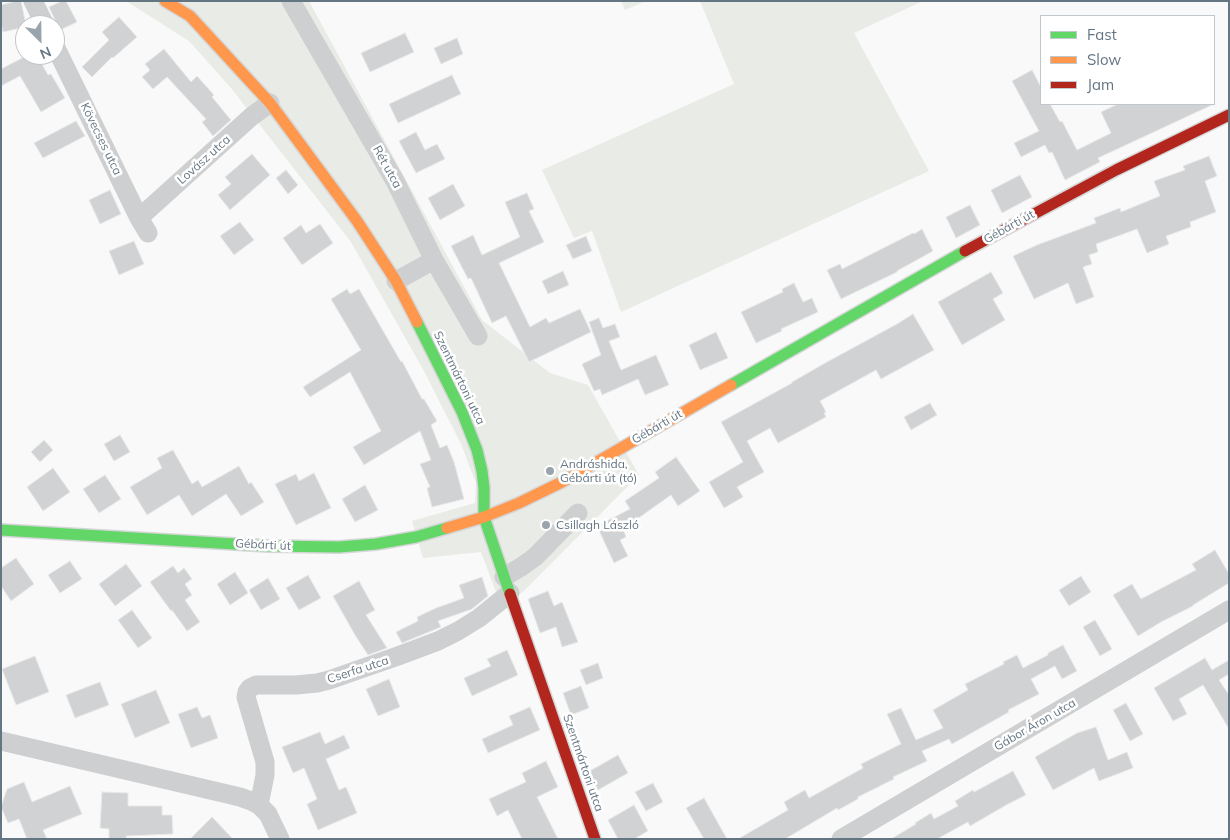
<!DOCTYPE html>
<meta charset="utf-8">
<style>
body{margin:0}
#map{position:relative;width:1230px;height:840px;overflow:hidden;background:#f9f9f9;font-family:Mulish,sans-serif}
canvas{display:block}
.frame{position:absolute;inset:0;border:2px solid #657683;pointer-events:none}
.legend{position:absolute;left:1040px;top:15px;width:175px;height:90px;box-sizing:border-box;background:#fff;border:1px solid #c1c8cd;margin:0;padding:6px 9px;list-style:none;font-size:15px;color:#657683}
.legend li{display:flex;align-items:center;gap:10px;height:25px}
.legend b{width:25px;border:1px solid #c1c8cd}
.north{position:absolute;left:15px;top:15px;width:50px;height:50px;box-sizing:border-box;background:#fff;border:1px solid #c1c8cd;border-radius:50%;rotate:157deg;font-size:14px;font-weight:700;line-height:20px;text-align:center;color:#657683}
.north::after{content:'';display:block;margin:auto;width:18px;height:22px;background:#99a4ac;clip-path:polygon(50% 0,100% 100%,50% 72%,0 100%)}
</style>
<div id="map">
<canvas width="1230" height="840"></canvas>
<div class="frame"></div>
<ul class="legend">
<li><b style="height:6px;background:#63d668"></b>Fast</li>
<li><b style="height:6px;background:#ff974d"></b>Slow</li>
<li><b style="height:6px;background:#b3261e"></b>Jam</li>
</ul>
<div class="north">N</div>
</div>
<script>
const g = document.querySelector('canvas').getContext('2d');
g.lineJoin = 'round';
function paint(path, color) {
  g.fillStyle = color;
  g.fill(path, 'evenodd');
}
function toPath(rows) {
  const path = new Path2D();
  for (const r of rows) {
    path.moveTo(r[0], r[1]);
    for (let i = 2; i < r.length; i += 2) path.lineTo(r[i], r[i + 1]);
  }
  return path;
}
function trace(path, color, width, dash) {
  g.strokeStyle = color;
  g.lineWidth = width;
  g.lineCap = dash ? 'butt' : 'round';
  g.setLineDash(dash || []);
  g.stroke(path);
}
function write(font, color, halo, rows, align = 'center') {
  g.font = font + ' Mulish,sans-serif';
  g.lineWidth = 5;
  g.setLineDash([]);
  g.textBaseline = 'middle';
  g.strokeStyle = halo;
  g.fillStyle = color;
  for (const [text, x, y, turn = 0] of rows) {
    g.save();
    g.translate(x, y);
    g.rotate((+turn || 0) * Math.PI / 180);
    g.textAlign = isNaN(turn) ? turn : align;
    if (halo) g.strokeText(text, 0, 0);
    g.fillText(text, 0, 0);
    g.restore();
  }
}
paint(toPath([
 [126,1,309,1,482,320,550,373,588,385,639,475,525,590,502,608,481,552,423,558,412,521,475,503,476,483,461,444,424,371,351,242,231,88,189,41],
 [621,1,646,1,625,10],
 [700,1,923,1,854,33,929,171,621,312,592,231,574,238,542,170,734,84]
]), '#e8ebe6');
const building = toPath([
 [17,1,21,1,26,25,25,27,3,32,1,23,1,5,17,1],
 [62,1,66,1,77,22,58,31,55,20,49,7,62,1],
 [119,17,137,37,113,58,112,57,92,77,82,67,109,40,102,32,119,17],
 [405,33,414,52,370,72,361,53,405,33],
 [457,38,463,54,441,64,434,48,457,38],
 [164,49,191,82,197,76,214,95,212,97,231,120,213,136,202,122,206,119,167,77,153,89,142,77,150,70,145,64,164,49],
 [28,55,37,55,48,75,51,74,65,98,41,112,20,76,1,86,1,69,28,55],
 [1032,70,1041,87,1041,104,1050,104,1060,122,1062,121,1077,150,1111,133,1101,112,1118,104,1214,104,1098,158,1100,162,1065,180,1052,152,1049,153,1045,145,1021,157,1014,143,1039,131,1012,81,1032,70],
 [452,75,461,94,398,123,389,104,452,75],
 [76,121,85,136,43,158,34,143,76,121],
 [416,132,425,150,437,144,445,159,416,173,399,141,416,132],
 [252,154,270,175,230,210,218,195,231,184,225,177,252,154],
 [1209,156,1217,176,1205,181,1216,212,1190,222,1191,227,1166,236,1169,244,1147,253,1137,229,1096,244,1098,252,1089,255,1092,264,1083,267,1094,297,1076,304,1068,283,1034,299,1013,256,1037,245,1096,223,1094,218,1120,208,1121,212,1160,196,1154,181,1185,170,1183,166,1209,156],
 [286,170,298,185,288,194,276,178,286,170],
 [1020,175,1032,197,1002,213,991,190,1020,175],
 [453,184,465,206,440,220,428,198,453,184],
 [110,190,121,214,100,224,89,200,110,190],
 [527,193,534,209,529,211,544,242,499,263,530,327,546,318,549,323,580,309,591,332,529,362,506,316,492,323,471,278,468,279,451,246,473,235,482,255,520,237,505,202,527,193],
 [970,205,980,225,956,238,946,217,970,205],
 [240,222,254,240,234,255,220,236,240,222],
 [320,224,333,243,302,265,283,238,301,225,306,233,320,224],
 [922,229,933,251,897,271,897,272,841,299,827,270,840,264,842,269,913,233,914,234,922,229],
 [586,236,592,251,573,259,566,245,586,236],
 [134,241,144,264,119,275,109,251,134,241],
 [563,271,569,285,548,294,542,281,563,271],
 [991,272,1003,293,993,299,1005,320,962,345,938,302,991,272],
 [794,283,803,302,812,298,818,312,781,329,782,331,756,343,741,312,783,292,782,289,794,283],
 [347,289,350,294,359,289,401,362,402,361,422,399,424,399,437,421,431,425,440,448,447,445,454,462,464,499,432,507,427,488,430,487,420,464,431,460,420,431,364,465,353,447,381,431,350,372,310,397,303,387,361,350,331,299,347,289],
 [913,314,934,350,881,379,876,370,820,401,826,412,824,413,826,417,778,443,770,428,747,441,764,472,737,487,743,497,724,508,709,482,743,462,721,422,792,383,792,382,827,362,897,324,913,314],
 [599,318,603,328,615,324,620,337,609,341,621,370,656,355,669,385,645,395,638,379,602,395,600,389,594,391,582,364,601,355,589,322,599,318],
 [716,332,728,358,700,370,689,345,716,332],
 [930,403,937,415,911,430,904,417,930,403],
 [120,435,130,452,114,461,104,444,120,435],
 [44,440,53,450,40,462,31,452,44,440],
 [173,450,192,484,198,480,202,487,239,466,249,484,251,482,264,502,241,516,226,494,192,516,179,495,147,515,130,487,162,468,157,458,173,450],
 [676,457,700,491,678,506,671,495,623,529,626,537,620,540,628,556,614,563,597,526,630,509,625,501,659,478,655,472,676,457],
 [53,468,70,492,43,511,27,487,53,468],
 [314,473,331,508,296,525,275,484,296,474,299,481,314,473],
 [105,475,121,499,99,513,83,489,105,475],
 [365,485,378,510,355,522,342,499,365,485],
 [1215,550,1229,574,1229,583,1193,605,1193,606,1161,622,1138,636,1113,595,1132,584,1141,599,1196,570,1192,564,1215,550],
 [16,558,34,584,11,601,1,586,1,568,16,558],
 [70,561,82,579,60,593,48,575,70,561],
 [126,564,142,586,115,606,99,584,126,564],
 [173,566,178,573,184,568,192,579,185,584,192,595,185,600,200,622,187,631,172,610,171,611,150,582,173,566],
 [235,572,248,593,230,605,217,584,235,572],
 [308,575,321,598,299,610,286,588,308,575],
 [1081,576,1091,592,1069,606,1059,590,1081,576],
 [482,577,488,596,472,609,438,621,441,627,402,643,396,632,418,621,417,617,436,608,464,598,459,585,482,577],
 [268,578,280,599,261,610,249,590,268,578],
 [359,581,375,610,366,615,387,648,368,655,355,635,333,596,359,581],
 [548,591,554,606,562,602,578,642,562,647,556,627,540,633,528,599,548,591],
 [132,610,152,638,138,648,118,620,132,610],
 [1095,620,1112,649,1100,656,1083,627,1095,620],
 [1063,645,1077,671,1062,679,1055,666,1031,679,1039,694,1008,710,1009,712,952,744,949,739,922,751,927,761,893,777,894,779,858,797,858,799,838,810,837,808,785,839,738,839,788,810,784,802,805,790,809,798,863,768,861,764,901,744,887,714,901,708,916,740,943,728,933,710,968,690,965,684,1004,664,1003,662,1017,655,1023,668,1048,655,1048,653,1063,645],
 [507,650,518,675,472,696,464,678,491,666,487,659,507,650],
 [35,656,49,692,16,705,2,669,35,656],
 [1205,658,1212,670,1229,660,1229,674,1219,680,1229,695,1229,729,1203,685,1179,699,1187,714,1173,721,1154,688,1205,658],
 [598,663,603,678,586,685,580,670,598,663],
 [389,679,400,707,378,716,366,689,389,679],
 [100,682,109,705,75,718,66,695,100,682],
 [581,686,589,708,571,715,563,693,581,686],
 [156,690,170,723,135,738,121,704,156,690],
 [1126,703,1143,734,1130,741,1113,710,1126,703],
 [197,707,202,718,210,715,218,738,191,748,178,714,197,707],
 [530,707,540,730,488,753,482,739,513,725,509,716,530,707],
 [1096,727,1108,760,1127,752,1133,768,1099,781,1094,768,1053,790,1035,757,1077,733,1096,727],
 [320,732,325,744,344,735,350,748,326,759,339,790,346,787,357,813,318,830,307,804,317,799,304,768,293,773,282,747,320,732],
 [618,755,628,773,598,790,588,772,618,755],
 [546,761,558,787,537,797,558,839,522,839,508,810,497,816,489,799,526,782,522,773,546,761],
 [1013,771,1026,795,1008,804,970,826,968,822,937,839,891,839,916,824,915,823,931,813,934,819,958,806,955,801,973,790,974,792,1013,771],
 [24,782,32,802,70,786,82,814,43,830,47,839,27,839,19,819,8,823,1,807,7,789,24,782],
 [653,783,663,802,646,811,635,792,653,783],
 [102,792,128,793,128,806,162,806,162,815,172,815,173,834,126,836,127,839,109,839,109,829,100,828,102,792],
 [704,798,727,839,704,839,686,808,704,798],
 [634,805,648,831,634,839,618,839,608,820,634,805],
 [212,817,233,839,190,839,212,817]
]);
paint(building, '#d0d2d3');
trace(building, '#e8e8e8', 1);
const fast = toPath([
 [417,322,462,412,477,450,482,471,484,488,484,517,510,594],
 [731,385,965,251],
 [1,530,268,546,339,547,376,544,416,537,447,528]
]);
const slow = toPath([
 [165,1,190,16,270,103,357,221,396,281,417,322],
 [447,528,484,517,519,503,562,482,731,385]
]);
const jam = toPath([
 [965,251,1116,170,1229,115],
 [510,594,595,839]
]);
trace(fast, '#d5d6d7', 14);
trace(slow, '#d5d6d7', 14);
trace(jam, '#d5d6d7', 14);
trace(toPath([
 [33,1,45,25],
 [291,1,395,181,434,260,478,336],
 [55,46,139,218,148,233],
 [139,218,252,116,270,103],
 [396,281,434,260],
 [504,577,521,567,535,557,578,513],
 [1,741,240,797,251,801,259,805,268,814,280,839],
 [259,805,265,775,265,762,246,697,247,692,250,688,256,685,296,685,317,683,329,680,398,656,438,641,458,631,479,618,510,593],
 [841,839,1229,610]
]), '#cecfd0', 19);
trace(fast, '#63d668', 11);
trace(slow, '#ff974d', 11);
trace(jam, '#b3261e', 11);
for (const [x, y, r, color] of [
 [550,471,5,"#99a4ac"],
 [546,525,5,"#99a4ac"]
]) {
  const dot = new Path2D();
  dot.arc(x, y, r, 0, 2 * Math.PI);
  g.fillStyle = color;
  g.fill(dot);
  trace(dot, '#fff', 2);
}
write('12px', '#657683', '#fff', [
 ["Kövecses utca",101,139,64],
 ["Lovász utca",204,160,-42],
 ["Rét utca",387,167,61],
 ["Gébárti út",1009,227,-29],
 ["Szentmártoni utca",459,378,64],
 ["Gébárti út",657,427,-30],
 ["Gébárti út",263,545,3],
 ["Cserfa utca",358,670,-18],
 ["Gábor Áron utca",1035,725,-30],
 ["Szentmártoni utca",583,763,71]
]);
write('12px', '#657683', '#fff', [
 ["Andráshida,",560,464],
 ["Gébárti út (tó)",560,478],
 ["Csillagh László",556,525]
], 'left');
</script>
